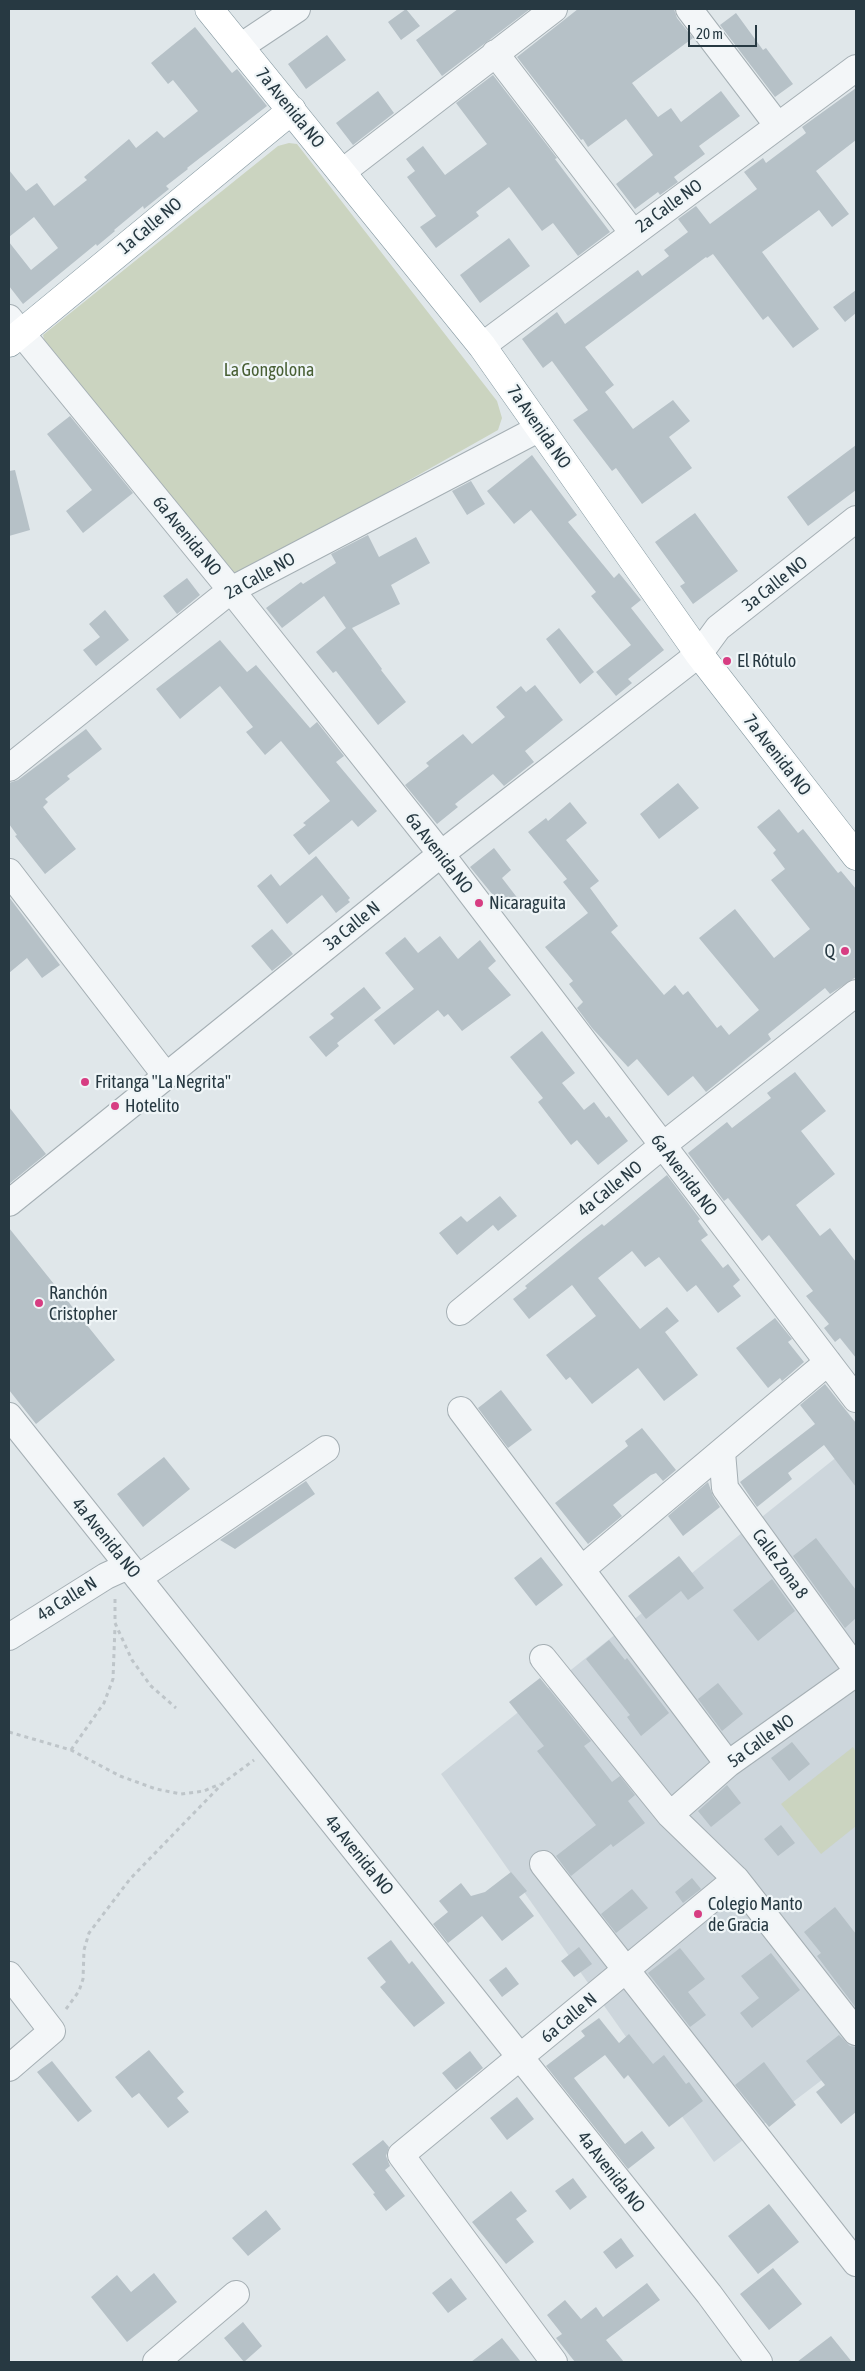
<!DOCTYPE html>
<meta charset="utf-8">
<style>
body{margin:0}
#map{position:relative;width:865px;height:2371px;overflow:hidden;background:#e0e7ea;font-family:"Asap Condensed",sans-serif}
canvas{display:block}
.frame{position:absolute;inset:0;border:10px solid #273942;pointer-events:none}
.scale{position:absolute;left:688px;top:25px;width:69px;height:22px;box-sizing:border-box;border:2px solid #273942;border-top:0;padding-left:6px;font-size:15px;line-height:18px;white-space:nowrap;color:#273942;-webkit-text-stroke:4px #eff5f7;paint-order:stroke}
</style>
<div id="map">
<canvas width="865" height="2371"></canvas>
<div class="frame"></div>
<div class="scale">20 m</div>
</div>
<script>
const g = document.querySelector('canvas').getContext('2d');
g.lineJoin = 'round';
function paint(path, color) {
  g.fillStyle = color;
  g.fill(path, 'evenodd');
}
function toPath(rows) {
  const path = new Path2D();
  for (const r of rows) {
    path.moveTo(r[0], r[1]);
    for (let i = 2; i < r.length; i += 2) path.lineTo(r[i], r[i + 1]);
  }
  return path;
}
function trace(path, color, width, dash) {
  g.strokeStyle = color;
  g.lineWidth = width;
  g.lineCap = dash ? 'butt' : 'round';
  g.setLineDash(dash || []);
  g.stroke(path);
}
function write(font, color, halo, rows, align = 'center') {
  g.font = font + ' "Asap Condensed",sans-serif';
  g.lineWidth = 4.5;
  g.setLineDash([]);
  g.textBaseline = 'middle';
  g.strokeStyle = halo;
  g.fillStyle = color;
  for (const [text, x, y, turn = 0] of rows) {
    g.save();
    g.translate(x, y);
    g.rotate((+turn || 0) * Math.PI / 180);
    g.textAlign = isNaN(turn) ? turn : align;
    if (halo) g.strokeText(text, 0, 0);
    g.fillText(text, 0, 0);
    g.restore();
  }
}
paint(toPath([
 [838,1456,856,1480,856,2054,714,2162,441,1774]
]), '#cdd6dc');
paint(toPath([
 [289,143,297,144,497,401,502,418,498,430,243,574,230,571,47,352,43,335,278,146],
 [853,1747,856,1752,856,1826,821,1854,781,1804]
]), '#cbd4c0');
paint(toPath([
 [406,9,420,26,401,40,388,22],
 [458,9,530,9,442,76,416,40],
 [578,9,674,9,677,18,693,38,632,83,658,117,671,108,681,122,721,91,740,116,699,146,705,154,674,177,678,182,660,195,658,192,635,209,616,184,653,155,626,119,588,147,583,139,581,140,517,57],
 [736,13,763,50,766,48,793,84,775,97,720,25],
 [195,27,232,73,237,69,267,106,187,168,188,169,166,186,169,189,144,209,143,206,114,230,115,231,97,246,96,244,23,304,9,286,9,242,31,270,58,248,34,217,9,237,9,170,26,191,37,183,54,206,87,180,84,177,129,139,136,148,157,131,164,138,198,111,173,80,168,84,151,63],
 [327,35,346,60,306,89,288,64],
 [493,75,557,158,555,159,610,232,578,256,553,223,542,231,509,187,476,212,479,216,436,248,420,227,436,216,407,177,415,171,406,159,423,146,445,175,487,144,456,103],
 [856,88,856,140,816,171,849,214,832,227,819,210,762,252,819,329,793,348,768,316,763,320,713,254,707,258,706,257,585,347,614,385,605,392,633,429,673,400,690,421,669,437,692,468,642,504,616,468,612,471,573,420,588,410,552,361,543,368,522,339,557,312,565,324,638,270,642,276,669,256,664,250,688,232,678,219,696,206,710,224,757,189,744,172,763,158,766,163,806,133,802,127],
 [378,91,394,113,353,145,336,123],
 [509,238,530,266,480,303,460,275],
 [856,290,856,313,845,322,833,307],
 [70,416,133,493,83,533,66,511,92,490,47,434],
 [856,445,856,490,808,526,787,497],
 [532,455,577,515,568,522,614,578,619,573,641,600,631,608,664,650,628,679,632,683,616,696,596,672,631,645,591,596,596,592,531,510,514,524,487,491],
 [15,470,30,530,9,536,9,471],
 [471,481,485,504,467,515,452,491],
 [695,513,738,571,693,604,680,586,685,583,655,542],
 [368,535,379,557,416,537,430,563,391,585,400,604,352,628,382,669,381,670,406,702,378,725,336,671,333,673,316,652,346,628,324,596,282,628,266,608,301,582,303,584,336,563,331,554],
 [187,578,200,595,177,614,163,596],
 [105,610,129,640,96,666,83,650,100,637,89,624],
 [559,628,594,672,580,684,546,639],
 [220,640,247,672,256,665,310,728,317,722,344,756,336,762,377,811,358,827,352,820,309,855,293,835,306,825,303,823,330,801,281,741,265,755,246,732,253,727,220,686,180,719,156,689],
 [535,685,563,720,525,751,534,762,504,786,493,774,455,804,458,807,437,824,405,785,429,766,426,763,463,734,472,744,505,717,496,707,521,686,526,692],
 [86,729,102,749,67,776,70,779,45,799,48,802,43,807,76,849,45,874,15,836,17,835,9,824,9,783,18,780],
 [678,783,699,808,659,839,640,814],
 [570,802,587,823,566,840,599,881,590,888,618,926,611,932,664,995,675,985,683,995,688,991,717,1028,721,1025,729,1035,759,1010,699,938,735,909,774,958,810,929,771,880,785,869,773,853,776,850,757,827,779,809,798,833,803,829,838,873,841,871,856,889,856,977,830,994,825,988,768,1034,771,1039,706,1092,693,1076,668,1096,637,1059,628,1067,592,1028,577,1008,583,1002,569,984,573,981,545,947,588,913,563,882,567,879,528,832,546,818,548,821],
 [494,848,511,870,502,878,519,900,506,911,470,867],
 [316,856,350,898,348,900,350,902,336,913,322,895,287,924,257,886,271,874,280,886],
 [9,897,60,965,42,978,27,958,9,973],
 [272,929,293,954,272,971,251,946],
 [440,936,458,959,480,940,496,961,488,968,511,995,462,1031,448,1014,444,1017,438,1010,394,1045,374,1020,414,989,385,953,405,937,418,953],
 [364,987,381,1008,337,1043,339,1046,326,1057,309,1037,334,1018,330,1014],
 [542,1031,575,1073,562,1083,584,1110,594,1102,606,1118,609,1116,628,1141,598,1165,577,1140,571,1145,538,1102,543,1098,510,1057],
 [795,1072,826,1111,801,1131,835,1174,796,1205,820,1236,830,1228,856,1262,856,1358,840,1338,835,1342,824,1328,829,1324,806,1296,813,1291,769,1235,762,1241,728,1198,724,1201,688,1153,727,1122,732,1128,771,1098,767,1093],
 [9,1107,46,1154,9,1184],
 [667,1175,700,1219,698,1221,708,1235,701,1240,723,1268,728,1264,740,1280,733,1286,741,1296,718,1313,696,1285,687,1292,659,1257,645,1267,632,1251,598,1278,640,1329,667,1307,679,1321,665,1332,698,1375,664,1401,638,1368,592,1404,570,1377,566,1380,546,1355,596,1316,572,1285,529,1319,513,1299,527,1288,525,1286,584,1238,602,1224,604,1226],
 [500,1196,517,1216,498,1231,493,1225,457,1255,439,1233,461,1216,467,1222],
 [9,1228,115,1360,36,1424,9,1390],
 [775,1318,792,1339,788,1342,804,1362,782,1381,780,1378,768,1388,736,1348],
 [825,1384,856,1423,856,1487,824,1445,788,1473,792,1479,757,1507,740,1482,815,1424,800,1405],
 [501,1390,532,1430,508,1448,478,1408],
 [642,1428,676,1470,663,1481,656,1473,651,1475,613,1505,622,1516,588,1544,555,1503,628,1446,625,1441],
 [164,1457,190,1489,143,1527,117,1494],
 [306,1481,315,1494,235,1549,220,1540],
 [708,1482,713,1496,720,1507,683,1536,668,1516],
 [816,1538,856,1590,856,1618,845,1628,793,1556],
 [679,1556,704,1588,688,1600,681,1591,646,1619,628,1596],
 [541,1557,563,1585,536,1606,514,1578],
 [772,1579,795,1611,758,1641,733,1610],
 [609,1640,625,1660,627,1658,669,1713,641,1736,627,1717,630,1715,586,1659],
 [540,1678,591,1741,584,1746,612,1782,620,1776,635,1795,628,1801,645,1823,613,1847,611,1844,571,1876,556,1856,596,1825,537,1751,544,1746,509,1702],
 [718,1683,743,1714,722,1731,698,1699],
 [792,1742,810,1764,789,1781,771,1758],
 [727,1785,741,1803,711,1827,698,1811],
 [781,1825,795,1843,778,1856,764,1839],
 [511,1872,527,1891,519,1897,534,1916,502,1941,482,1916,448,1943,433,1924,448,1912,439,1901,461,1883,471,1896,485,1892],
 [692,1878,701,1889,683,1903,675,1892],
 [632,1889,648,1908,616,1933,601,1914],
 [835,1907,856,1934,856,2008,817,1956,821,1953,804,1932],
 [391,1940,409,1964,412,1961,445,2003,414,2027,380,1987,386,1982,367,1958],
 [579,1947,592,1964,574,1977,561,1961],
 [680,1948,705,1979,688,1992,706,2015,690,2027,648,1973],
 [771,1953,800,1990,752,2028,740,2013,759,1998,741,1976],
 [506,1967,519,1984,502,1997,489,1980],
 [599,2018,619,2043,629,2034,653,2064,664,2055,686,2084,689,2082,703,2101,669,2127,628,2075,624,2079,605,2055,574,2078,625,2144,642,2131,655,2148,628,2169,546,2066,585,2036,581,2031],
 [839,2035,850,2046,856,2047,856,2112,841,2124,816,2092,825,2085,806,2061],
 [149,2050,184,2092,177,2098,189,2112,168,2128,139,2093,132,2098,115,2077],
 [470,2051,483,2068,456,2090,442,2073],
 [52,2061,92,2111,78,2122,37,2072],
 [764,2062,796,2105,769,2127,735,2085],
 [517,2097,534,2119,507,2140,490,2118],
 [383,2140,389,2147,386,2156,390,2166,385,2170,405,2196,386,2211,373,2194,375,2193,352,2164],
 [573,2178,587,2197,570,2210,555,2191],
 [511,2191,527,2211,516,2219,534,2242,506,2264,472,2222],
 [769,2204,799,2242,758,2274,728,2236],
 [266,2210,281,2229,248,2256,232,2238],
 [621,2238,634,2256,616,2269,603,2252],
 [773,2268,802,2304,769,2330,740,2294],
 [154,2273,177,2302,127,2342,91,2297,117,2275,131,2292],
 [451,2278,467,2299,448,2313,432,2293],
 [647,2283,660,2300,606,2340,624,2362,575,2362,556,2338,562,2334,547,2315,565,2300,581,2319,596,2307,603,2317],
 [243,2322,262,2346,244,2362,224,2338],
 [831,2336,852,2362,797,2362],
 [502,2338,521,2362,471,2362]
]), '#b6c1c7');
const minor = toPath([
 [689,9,778,126],
 [240,47,297,9],
 [495,53,633,233],
 [341,173,554,9],
 [9,318,231,590,441,854,856,1399],
 [482,346,856,68],
 [9,768,231,590,540,428],
 [9,872,166,1076],
 [9,1203,441,854,699,654,718,628,856,519],
 [460,1312,662,1146,856,993],
 [461,1410,728,1764],
 [9,1416,709,2294,759,2362],
 [722,1452,725,1488,856,1669],
 [582,1569,828,1362],
 [138,1578,326,1449],
 [9,1637,106,1576,128,1566],
 [543,1658,670,1815,736,1879,856,2032],
 [670,1815,728,1764,856,1673],
 [543,1864,856,2263],
 [9,1975,52,2031,9,2068],
 [156,2362,236,2294],
 [554,2362,401,2155,736,1879]
]);
const highway = toPath([
 [209,9,482,346,699,654,856,856],
 [9,343,292,110]
]);
trace(minor, '#a5afb4', 28);
trace(highway, '#8699a1', 29);
trace(toPath([
 [115,1599,115,1623,132,1660,151,1686,176,1708],
 [9,1732,71,1750,120,1776,156,1789,181,1794,204,1791,220,1784],
 [71,1750,104,1703,113,1679,115,1626],
 [66,2009,79,1991,83,1979,84,1950,89,1933,130,1879,223,1783,254,1760]
]), '#bec5c9', 3, [4, 4]);
trace(minor, '#f3f6f8', 26);
trace(highway, '#fff', 28);
for (const [x, y, r, color] of [
 [727,661,5,"#d73d82"],
 [479,903,5,"#d73d82"],
 [845,951,5,"#d73d82"],
 [85,1082,5,"#d73d82"],
 [115,1106,5,"#d73d82"],
 [39,1303,5,"#d73d82"],
 [698,1914,5,"#d73d82"]
]) {
  const dot = new Path2D();
  dot.arc(x, y, r, 0, 2 * Math.PI);
  g.fillStyle = color;
  g.fill(dot);
  trace(dot, '#eff5f7', 2);
}
write('18px', '#273942', '#eff5f7', [
 ["7a Avenida NO",290,108,51],
 ["2a Calle NO",669,206,-36],
 ["1a Calle NO",150,226,-40],
 ["7a Avenida NO",539,427,55],
 ["6a Avenida NO",187,536,51],
 ["2a Calle NO",260,576,-29],
 ["3a Calle NO",775,584,-38],
 ["7a Avenida NO",777,755,52],
 ["6a Avenida NO",439,853,52],
 ["3a Calle N",352,926,-39],
 ["6a Avenida NO",684,1175,53],
 ["4a Calle NO",610,1189,-39],
 ["4a Avenida NO",106,1538,51],
 ["Calle Zona 8",780,1564,54],
 ["4a Calle N",67,1599,-32],
 ["5a Calle NO",761,1741,-36],
 ["4a Avenida NO",359,1855,51],
 ["6a Calle N",569,2018,-40],
 ["4a Avenida NO",611,2172,52]
]);
write('18px', '#485f34', '#eff5f7', [
 ["La Gongolona",269,370]
]);
write('18px', '#273942', '#eff5f7', [
 ["El Rótulo",737,661],
 ["Nicaraguita",489,903],
 ["Q",835,951,"right"],
 ["Fritanga \"La Negrita\"",95,1082],
 ["Hotelito",125,1106],
 ["Ranchón",49,1293],
 ["Cristopher",49,1314],
 ["Colegio Manto",708,1904],
 ["de Gracia",708,1925]
], 'left');
</script>
